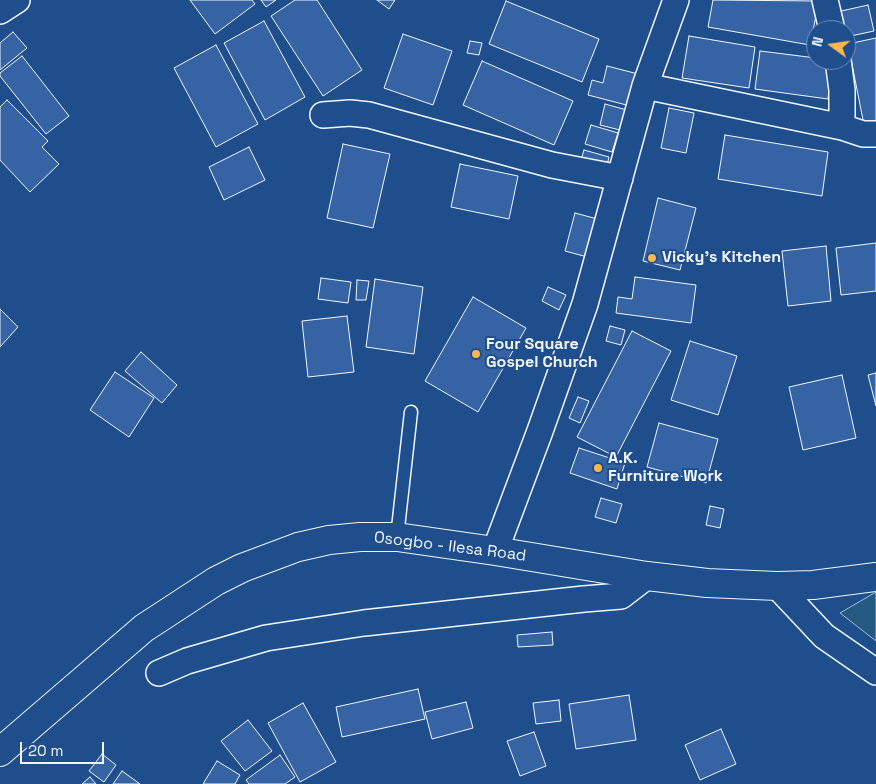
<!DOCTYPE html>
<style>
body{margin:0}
#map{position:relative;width:876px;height:784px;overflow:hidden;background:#1f4e8c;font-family:"Space Grotesk",sans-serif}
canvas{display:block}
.north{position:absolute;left:806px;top:20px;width:50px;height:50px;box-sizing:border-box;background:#1f4e8c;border:1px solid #7391ba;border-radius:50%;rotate:284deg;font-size:14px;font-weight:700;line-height:20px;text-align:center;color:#f2f6ff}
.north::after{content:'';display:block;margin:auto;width:18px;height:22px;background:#ffb74d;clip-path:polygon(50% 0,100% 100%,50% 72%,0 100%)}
.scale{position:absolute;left:20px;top:742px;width:84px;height:22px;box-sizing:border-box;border:2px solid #f2f6ff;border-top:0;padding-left:6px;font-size:15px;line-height:18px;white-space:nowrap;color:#f2f6ff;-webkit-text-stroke:4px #1f4e8c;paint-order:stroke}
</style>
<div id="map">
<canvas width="876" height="784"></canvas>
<div class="north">N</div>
<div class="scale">20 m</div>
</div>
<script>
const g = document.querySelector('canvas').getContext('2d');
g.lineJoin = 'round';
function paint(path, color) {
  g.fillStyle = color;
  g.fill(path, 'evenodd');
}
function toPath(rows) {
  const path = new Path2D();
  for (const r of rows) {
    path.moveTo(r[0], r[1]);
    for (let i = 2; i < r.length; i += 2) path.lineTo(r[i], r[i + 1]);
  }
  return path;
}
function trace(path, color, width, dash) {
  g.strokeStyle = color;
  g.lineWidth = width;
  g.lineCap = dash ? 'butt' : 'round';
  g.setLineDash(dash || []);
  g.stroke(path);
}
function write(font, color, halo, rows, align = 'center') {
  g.font = font + ' "Space Grotesk",sans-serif';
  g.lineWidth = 4;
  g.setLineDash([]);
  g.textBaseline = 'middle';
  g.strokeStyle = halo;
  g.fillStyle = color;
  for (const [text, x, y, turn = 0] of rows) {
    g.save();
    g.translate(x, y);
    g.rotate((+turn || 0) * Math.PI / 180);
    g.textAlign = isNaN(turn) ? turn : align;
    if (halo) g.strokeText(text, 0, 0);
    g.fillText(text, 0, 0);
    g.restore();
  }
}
const green = toPath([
 [876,592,876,641,840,613,876,592]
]);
paint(green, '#245a82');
trace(green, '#a8bbd7', 1);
const building = toPath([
 [190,0,252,0,255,4,215,34,190,0],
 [261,0,276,0,266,7,261,0],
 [295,0,317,0,362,70,323,96,271,16,295,0],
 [377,0,395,0,389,9,377,0],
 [713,0,819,1,810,45,708,27,713,0],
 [506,1,599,39,582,82,489,44,506,1],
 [868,5,874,31,846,37,846,30,840,30,837,12,868,5],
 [264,21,305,97,265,120,224,43,264,21],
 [13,32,27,48,0,70,0,43,13,32],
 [403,34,452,51,433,105,384,88,403,34],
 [689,36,755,47,749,88,682,78,689,36],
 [876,38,876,127,865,130,848,44,876,38],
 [470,41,482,43,479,55,467,53,470,41],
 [216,45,258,124,216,147,174,68,216,45],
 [760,51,816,58,816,60,833,60,828,99,755,89,760,51],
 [22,56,69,116,46,134,0,76,0,73,22,56],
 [482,61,573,101,554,145,463,105,482,61],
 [607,66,642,75,634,107,588,95,592,80,603,83,607,66],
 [7,100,48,141,42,147,59,164,30,192,0,160,0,107,7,100],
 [605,104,634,112,628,132,600,125,605,104],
 [669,108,694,113,686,153,661,148,669,108],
 [591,125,618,133,612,152,585,144,591,125],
 [725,135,828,152,822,196,718,179,725,135],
 [343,144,390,154,373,228,327,218,343,144],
 [249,147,265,180,224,200,209,167,249,147],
 [584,150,609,157,605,174,579,167,584,150],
 [460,164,518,176,509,219,451,207,460,164],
 [658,198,696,208,680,270,643,261,658,198],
 [575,213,601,220,591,258,565,251,575,213],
 [876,243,876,291,841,295,836,248,876,243],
 [826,246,831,301,788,306,782,251,826,246],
 [635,277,696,285,691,323,616,313,618,297,632,299,635,277],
 [321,278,351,282,348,303,318,299,321,278],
 [375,279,423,287,414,354,366,347,375,279],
 [357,280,369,281,366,300,356,300,357,280],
 [548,287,566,295,559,310,542,301,548,287],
 [473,297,526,328,478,412,425,381,473,297],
 [0,309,18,327,0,347,0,309],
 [347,316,354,372,308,377,302,321,347,316],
 [610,326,625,330,621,345,606,341,610,326],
 [632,331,671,351,616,457,577,437,632,331],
 [690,341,737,356,718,415,671,400,690,341],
 [141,352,177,385,162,403,125,371,141,352],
 [115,372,154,398,129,437,90,410,115,372],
 [876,373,876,406,868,375,876,373],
 [842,375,856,438,803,450,789,387,842,375],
 [578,397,589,401,580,423,569,418,578,397],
 [659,423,718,439,706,483,647,467,659,423],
 [579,448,625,463,617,489,570,473,579,448],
 [601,498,622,504,616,523,595,517,601,498],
 [710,506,724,509,720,528,706,525,710,506],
 [552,632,553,645,518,647,517,635,552,632],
 [418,689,425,719,342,737,336,707,418,689],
 [629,695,636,740,576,749,569,704,629,695],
 [559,700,561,721,536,724,533,703,559,700],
 [466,702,473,728,432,739,425,712,466,702],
 [303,703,336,762,300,782,268,723,303,703],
 [248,720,272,751,245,771,221,741,248,720],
 [721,729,736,764,700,780,685,745,721,729],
 [534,732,546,766,520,776,507,741,534,732],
 [102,754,116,765,104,782,89,771,102,754],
 [280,755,295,777,285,784,249,784,246,780,280,755],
 [217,761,240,775,235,784,203,784,217,761],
 [122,771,140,784,113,784,122,771],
 [90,777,96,784,82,784,90,777]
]);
paint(building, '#3563a3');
trace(building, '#f2f6ff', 1);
const lane = toPath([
 [397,537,411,412]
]);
const street = toPath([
 [825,0,832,30],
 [0,11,17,0],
 [838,60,842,90,842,127],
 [645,86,842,127,863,134,876,134],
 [323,115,350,113,369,115,552,165,620,178],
 [495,551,540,431,585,304,645,86,676,0],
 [777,586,824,636,876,672],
 [159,673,187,661,266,638,364,623,584,599,621,596,647,576]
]);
const primary = toPath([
 [0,752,144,628,216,581,242,568,298,547,329,540,360,537,397,537,495,551,647,576,707,583,777,586,813,585,876,577]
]);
trace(lane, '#f2f6ff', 15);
trace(street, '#f2f6ff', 28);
trace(primary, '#f2f6ff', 30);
trace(lane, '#1f4e8c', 12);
trace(street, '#1f4e8c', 25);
trace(primary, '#1f4e8c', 28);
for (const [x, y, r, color] of [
 [652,258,5,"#ffb74d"],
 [476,354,5,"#ffb74d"],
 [598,468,5,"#ffb74d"]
]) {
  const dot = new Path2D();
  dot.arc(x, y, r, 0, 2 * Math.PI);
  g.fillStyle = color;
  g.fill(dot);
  trace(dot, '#1f4e8c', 2);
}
write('bold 16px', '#f2f6ff', '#1f4e8c', [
 ["Vicky's Kitchen",662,258],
 ["Four Square",486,345],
 ["Gospel Church",486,363],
 ["A.K.",608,459],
 ["Furniture Work",608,477]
], 'left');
write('16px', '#f2f6ff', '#1f4e8c', [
 ["Osogbo - Ilesa Road",450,547,7]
]);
</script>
